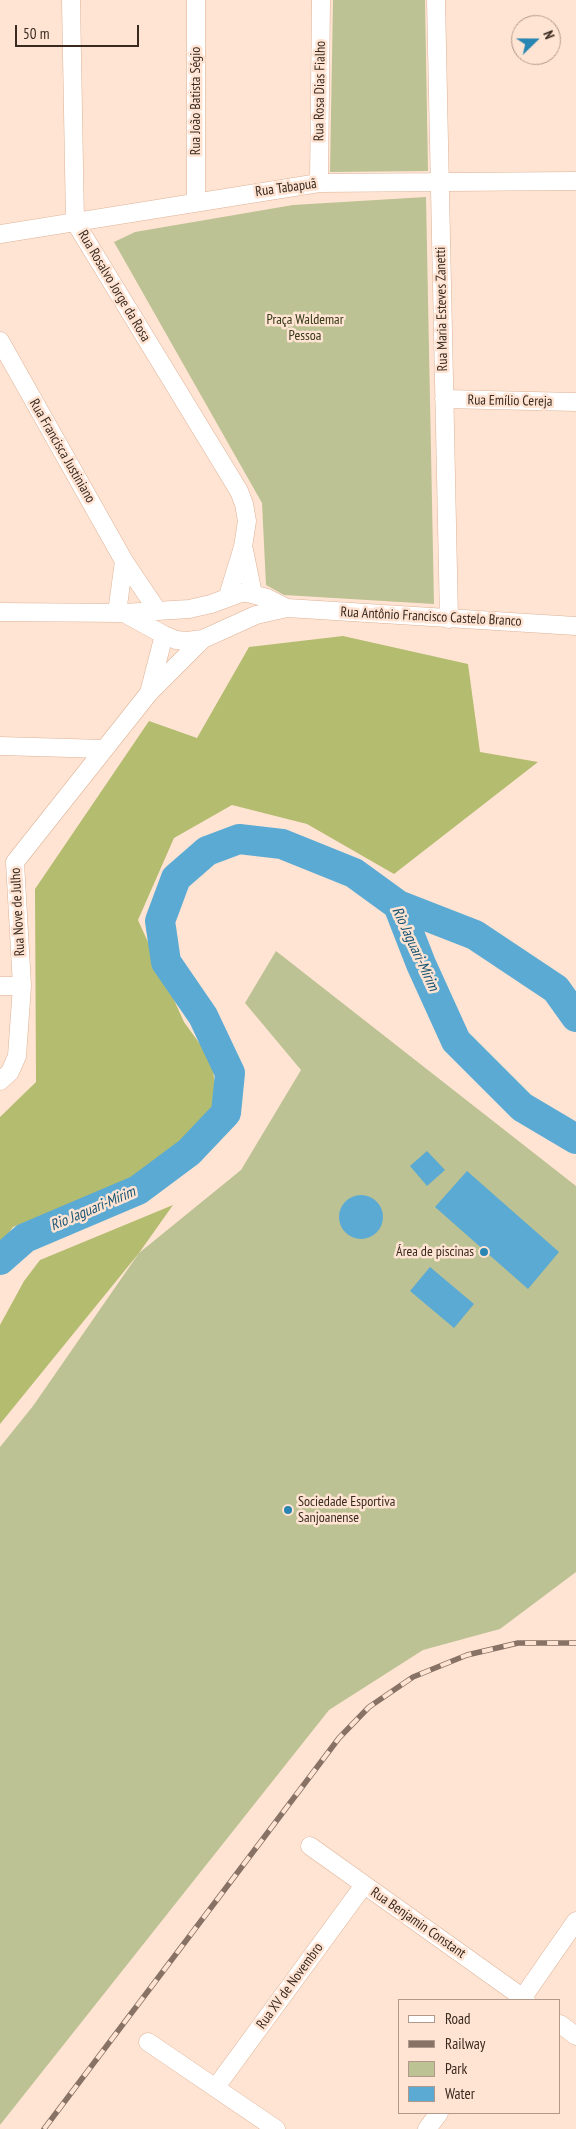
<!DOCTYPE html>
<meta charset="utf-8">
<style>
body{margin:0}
#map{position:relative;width:576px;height:2129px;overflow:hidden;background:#ffe4d3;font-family:"PT Sans Narrow",sans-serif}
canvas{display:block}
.legend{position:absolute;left:398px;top:1999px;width:162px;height:115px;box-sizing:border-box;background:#ffe4d3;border:1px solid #b0998b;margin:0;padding:6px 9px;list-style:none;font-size:15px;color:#39291e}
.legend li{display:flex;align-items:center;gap:10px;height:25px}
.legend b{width:25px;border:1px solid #b0998b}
.north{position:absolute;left:511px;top:15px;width:50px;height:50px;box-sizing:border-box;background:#ffe4d3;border:1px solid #b0998b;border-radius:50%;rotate:68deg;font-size:14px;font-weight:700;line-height:20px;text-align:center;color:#39291e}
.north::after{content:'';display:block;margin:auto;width:18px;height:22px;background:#2986b2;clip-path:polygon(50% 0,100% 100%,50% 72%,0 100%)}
.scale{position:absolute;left:15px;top:25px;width:124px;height:22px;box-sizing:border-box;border:2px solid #39291e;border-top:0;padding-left:6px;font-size:15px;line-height:18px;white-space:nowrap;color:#39291e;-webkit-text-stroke:4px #ffe4d3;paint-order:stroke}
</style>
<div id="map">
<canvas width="576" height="2129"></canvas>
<ul class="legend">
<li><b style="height:6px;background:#fff"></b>Road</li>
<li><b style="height:6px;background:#877265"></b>Railway</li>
<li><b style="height:14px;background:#bcc293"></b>Park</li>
<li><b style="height:14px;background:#5baad4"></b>Water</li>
</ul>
<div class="north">N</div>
<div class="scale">50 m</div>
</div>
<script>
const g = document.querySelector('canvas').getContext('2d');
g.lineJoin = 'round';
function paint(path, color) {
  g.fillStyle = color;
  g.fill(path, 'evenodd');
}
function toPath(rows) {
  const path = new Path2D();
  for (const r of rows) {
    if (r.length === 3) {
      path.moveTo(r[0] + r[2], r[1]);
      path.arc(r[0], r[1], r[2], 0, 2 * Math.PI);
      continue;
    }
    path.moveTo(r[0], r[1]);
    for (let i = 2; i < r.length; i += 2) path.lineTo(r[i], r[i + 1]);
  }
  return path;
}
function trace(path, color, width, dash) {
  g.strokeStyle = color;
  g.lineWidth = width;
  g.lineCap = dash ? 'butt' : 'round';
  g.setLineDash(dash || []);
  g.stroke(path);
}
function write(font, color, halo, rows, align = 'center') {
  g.font = font + ' "PT Sans Narrow",sans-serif';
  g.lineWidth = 5;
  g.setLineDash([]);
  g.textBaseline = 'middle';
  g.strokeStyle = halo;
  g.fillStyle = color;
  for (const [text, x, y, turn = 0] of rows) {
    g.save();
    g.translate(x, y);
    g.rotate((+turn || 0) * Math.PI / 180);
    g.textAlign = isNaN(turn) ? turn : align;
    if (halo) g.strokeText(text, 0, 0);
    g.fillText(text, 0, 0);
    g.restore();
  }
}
paint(toPath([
 [333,0,425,0,428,171,330,172],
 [426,197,434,604,284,595,266,585,262,503,114,242,135,232,293,205],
 [276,951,576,1186,576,1572,500,1629,423,1650,329,1710,0,2125,0,1447,33,1406,139,1253,241,1170,301,1070,245,1003]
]), '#bcc293');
paint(toPath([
 [343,636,468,664,480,752,538,762,394,874,307,824,232,805,174,838,138,920,184,1022,213,1062,216,1114,144,1175,13,1227,0,1245,0,1117,36,1082,35,889,149,721,197,738,249,647],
 [173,1205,139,1253,0,1424,0,1325,24,1281,40,1260]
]), '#b4bc70');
paint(toPath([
 [427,1151,445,1170,427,1186,410,1166],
 [467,1171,559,1252,528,1289,435,1207],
 [361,1217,22],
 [430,1267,474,1304,454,1328,410,1291]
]), '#5baad4');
trace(toPath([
 [398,905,475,935,556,989,576,1017],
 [0,1260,25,1238,138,1190,189,1152,226,1113,230,1073,203,1016,166,962,160,921,176,878,207,851,239,839,282,844,354,873,398,905,421,964,456,1041,522,1107,576,1139]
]), '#5baad4', 30);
const minor = toPath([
 [71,0,75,222,239,491,244,504,247,521,243,547,228,596],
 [436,0,449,619],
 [319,183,321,0],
 [196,201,196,0],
 [0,234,319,183,576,181],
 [0,341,124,561,157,610],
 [444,399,576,402],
 [244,550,253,594],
 [0,612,124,613,189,609,211,604,241,593,248,593,267,598,287,608],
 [117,613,124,561],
 [124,613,164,635,176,640,187,641,203,639,256,615,287,608,576,626],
 [149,693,164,635],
 [0,746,104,749],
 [0,986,22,986],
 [0,1081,10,1072,17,1056,22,986,15,862,149,693,203,639],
 [310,1846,526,2000],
 [521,2000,576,1921],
 [560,2024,576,2036],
 [148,2042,276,2129],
 [216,2087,364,1885],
 [427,2129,439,2113]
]);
trace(minor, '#ddb296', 19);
trace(minor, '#fff', 18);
const rail = toPath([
 [44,2129,339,1738,369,1707,413,1677,467,1655,518,1643,576,1643]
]);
trace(rail, '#877265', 5.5);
trace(rail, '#ffe4d3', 4, [11]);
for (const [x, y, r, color] of [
 [484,1252,5,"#2986b2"],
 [288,1510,5,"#2986b2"]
]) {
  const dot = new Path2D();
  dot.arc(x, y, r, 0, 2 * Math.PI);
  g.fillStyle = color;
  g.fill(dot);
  trace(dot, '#ffe4d3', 2);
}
write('14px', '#39291e', '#ffe4d3', [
 ["Rua Rosa Dias Fialho",320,91,-89],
 ["Rua João Batista Ségio",196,101,-90],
 ["Rua Tabapuã",286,188,-8],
 ["Rua Rosalvo Jorge da Rosa",114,286,59],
 ["Rua Maria Esteves Zanetti",442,309,-91],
 ["Rua Emílio Cereja",510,401,1],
 ["Rua Francisca Justiniano",62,451,60],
 ["Rua Antônio Francisco Castelo Branco",431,617,3],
 ["Rua Nove de Julho",18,912,-93],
 ["Rua Benjamin Constant",418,1923,35],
 ["Rua XV de Novembro",290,1986,-54]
]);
write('14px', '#343716', '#ffe4d3', [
 ["Praça Waldemar",305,320],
 ["Pessoa",305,336]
]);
write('14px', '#39291e', '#ffe4d3', [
 ["Área de piscinas",474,1252],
 ["Sociedade Esportiva",298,1502,"left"],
 ["Sanjoanense",298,1518,"left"]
], 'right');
write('italic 15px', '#185573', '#ffe4d3', [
 ["Rio Jaguari-Mirim",415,949,65],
 ["Rio Jaguari-Mirim",93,1209,-23]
]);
</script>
